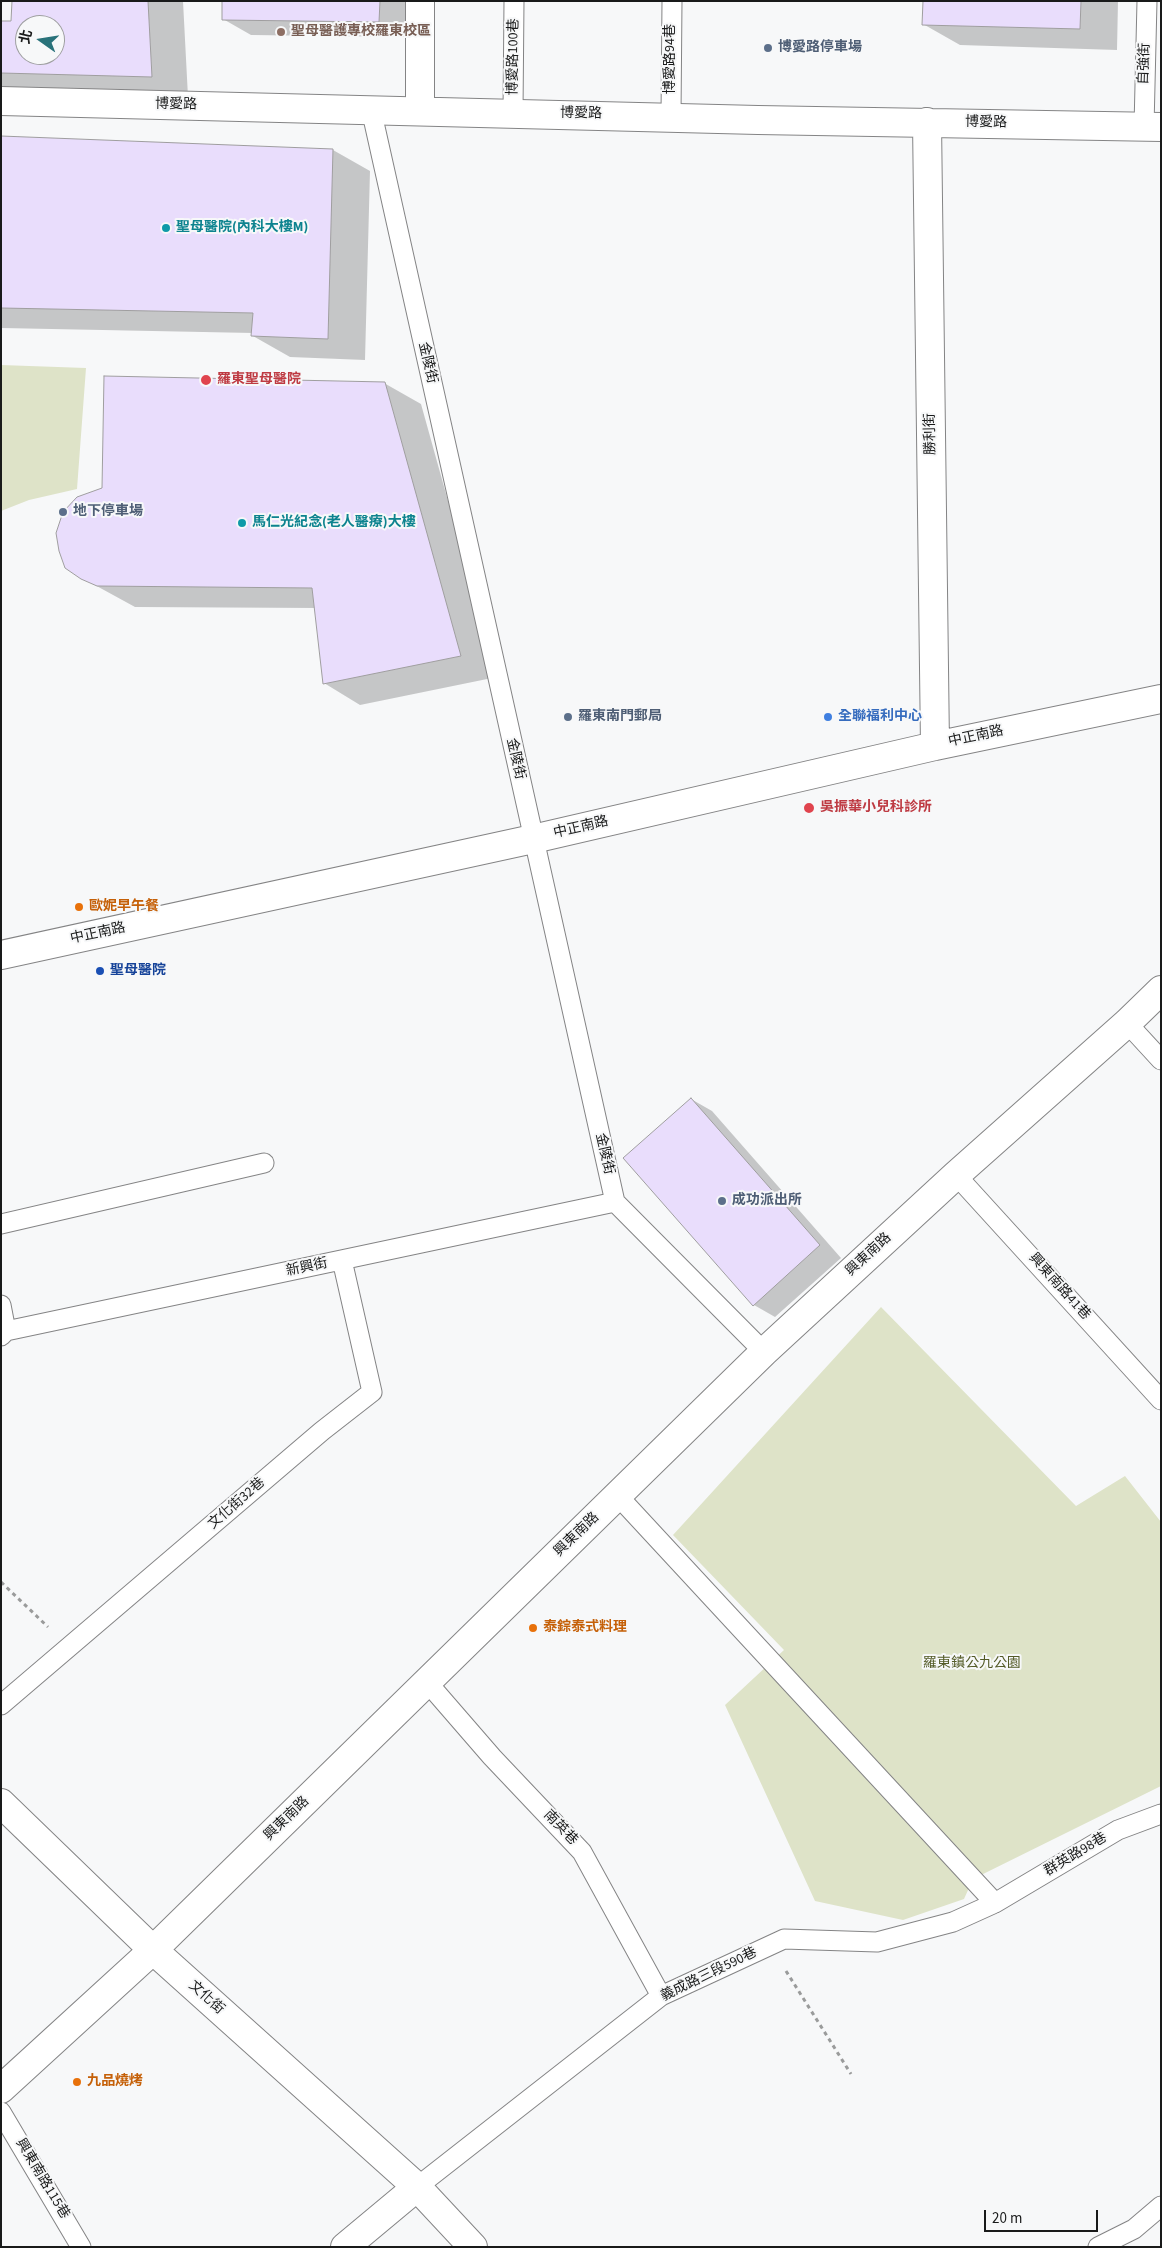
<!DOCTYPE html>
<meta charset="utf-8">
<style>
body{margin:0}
#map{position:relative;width:1162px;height:2248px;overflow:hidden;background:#f7f8f9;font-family:"Source Sans 3","Noto Sans TC",sans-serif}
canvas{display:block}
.frame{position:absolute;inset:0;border:2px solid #191a1a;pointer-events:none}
.north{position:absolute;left:15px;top:15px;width:50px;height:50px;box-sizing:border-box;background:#f7f8f9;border:1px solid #9e9fa0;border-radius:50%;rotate:283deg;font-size:14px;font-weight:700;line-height:20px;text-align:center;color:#191a1a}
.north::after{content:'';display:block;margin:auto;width:18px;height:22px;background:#29727a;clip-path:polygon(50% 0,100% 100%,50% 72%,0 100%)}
.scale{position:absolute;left:984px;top:2210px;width:114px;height:22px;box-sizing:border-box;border:2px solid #191a1a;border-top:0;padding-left:6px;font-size:15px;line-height:18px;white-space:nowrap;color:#191a1a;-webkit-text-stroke:4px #f7f8f9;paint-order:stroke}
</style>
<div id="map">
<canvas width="1162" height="2248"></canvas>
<div class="frame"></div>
<div class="north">北</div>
<div class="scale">20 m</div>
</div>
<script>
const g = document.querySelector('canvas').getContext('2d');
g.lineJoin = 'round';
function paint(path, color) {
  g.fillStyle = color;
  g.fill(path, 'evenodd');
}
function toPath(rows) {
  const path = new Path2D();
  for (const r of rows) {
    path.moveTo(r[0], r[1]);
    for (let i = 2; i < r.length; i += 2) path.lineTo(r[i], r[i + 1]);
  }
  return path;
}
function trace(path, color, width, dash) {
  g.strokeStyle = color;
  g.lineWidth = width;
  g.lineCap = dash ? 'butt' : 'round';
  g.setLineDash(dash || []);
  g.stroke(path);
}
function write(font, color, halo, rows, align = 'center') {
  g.font = font + ' "Source Sans 3","Noto Sans TC",sans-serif';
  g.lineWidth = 4;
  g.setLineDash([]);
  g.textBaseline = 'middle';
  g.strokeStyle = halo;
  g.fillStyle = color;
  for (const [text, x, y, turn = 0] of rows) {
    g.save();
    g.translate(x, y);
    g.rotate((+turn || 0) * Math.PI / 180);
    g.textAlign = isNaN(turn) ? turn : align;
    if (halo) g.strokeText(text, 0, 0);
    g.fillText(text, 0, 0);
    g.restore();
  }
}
paint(toPath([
 [1,365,86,368,77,489,29,500,1,511],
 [881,1307,1076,1506,1125,1476,1161,1522,1161,1786,973,1879,964,1899,903,1920,815,1901,725,1705,784,1650,673,1535]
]), '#dee3c8');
paint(toPath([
 [14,1,183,1,188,97,1,93,1,22,13,22],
 [25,25,55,25,55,55,25,55],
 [224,1,407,1,407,37,251,35,223,19],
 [924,1,1118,1,1117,50,960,45,923,24],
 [1,137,333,150,370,171,365,360,290,357,253,336,253,333,1,328],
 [384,383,421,404,497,677,360,705,324,683,316,608,135,607,82,578],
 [691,1099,712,1111,841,1258,775,1317,754,1305]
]), '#0003');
const building = toPath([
 [12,1,148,1,152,77,1,73,1,21,11,21,12,1],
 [25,25,55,25,55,55,25,55,25,25],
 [222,1,380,1,379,22,222,20,222,1],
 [923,1,1081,1,1080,29,922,25,923,1],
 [1,136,333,149,328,339,251,336,253,313,1,308,1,136],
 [104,376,385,382,461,656,323,684,312,588,97,586,81,579,65,568,59,551,56,533,63,512,77,497,102,488,104,376],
 [691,1098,820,1245,753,1306,623,1158,691,1098]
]);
paint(building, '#e9ddfc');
trace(building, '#9f9e9f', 1);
const lane = toPath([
 [371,109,615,1202,764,1352],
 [513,112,514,1],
 [671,116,672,1],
 [1144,127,1147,1],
 [1127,1023,1161,1060],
 [956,1175,1161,1400],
 [1,1224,264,1163],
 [1,1305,6,1331],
 [1,1336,6,1331,615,1202],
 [618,1496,995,1903],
 [427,1682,492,1757,582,1852,661,1996],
 [1,1705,322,1431,372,1392,342,1260],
 [1,2112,81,2247],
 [417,2187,661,1996,784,1939,877,1942,953,1922,995,1903,1118,1830,1161,1814],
 [1098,2247,1134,2229,1161,2206]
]);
const street = toPath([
 [420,1,420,110],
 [1,101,758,120,1161,127],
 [927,122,935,746],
 [1,955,533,839,935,746,1161,699],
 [1,1803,153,1950,417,2187,473,2247],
 [1,2089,153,1950,764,1352,956,1175,1127,1023,1161,990],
 [345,2247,417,2187]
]);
trace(lane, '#848485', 21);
trace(street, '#848485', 30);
trace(toPath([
 [1,1582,48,1627],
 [786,1971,851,2074]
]), '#9a9b9b', 3, [4, 4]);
trace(lane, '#fff', 19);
trace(street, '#fff', 28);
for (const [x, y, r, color] of [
 [281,32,5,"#8d6e63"],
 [768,48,5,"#5c6f8a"],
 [166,228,5,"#0f9aa8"],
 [206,380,6,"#e0444e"],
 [63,512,5,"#5c6f8a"],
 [242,523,5,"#0f9aa8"],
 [568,717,5,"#5c6f8a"],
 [828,717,5,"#3f7fe0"],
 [809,808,6,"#e0444e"],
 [79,907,5,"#e8710a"],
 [100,971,5,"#1a4fb4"],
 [722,1201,5,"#5c6f8a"],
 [533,1628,5,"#e8710a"],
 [77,2082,5,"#e8710a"]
]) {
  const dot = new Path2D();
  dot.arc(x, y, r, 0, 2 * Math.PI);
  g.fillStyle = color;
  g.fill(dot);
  trace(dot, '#f7f8f9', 2);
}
write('bold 14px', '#785e54', '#f7f8f9', [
 ["聖母醫護專校羅東校區",291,32]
], 'left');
write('bold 14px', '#4e5e75', '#f7f8f9', [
 ["博愛路停車場",778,48],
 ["地下停車場",73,512],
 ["羅東南門郵局",578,717],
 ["成功派出所",732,1201]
], 'left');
write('14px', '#191a1a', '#f7f8f9', [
 ["博愛路100巷",514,57,-89],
 ["博愛路94巷",671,59,-90],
 ["自強街",1145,64,-88],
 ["博愛路",176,105,1],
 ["博愛路",581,114,1],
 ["博愛路",986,123,1],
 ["金陵街",427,363,77],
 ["勝利街",931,434,-91],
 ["中正南路",976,737,-12],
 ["金陵街",515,759,77],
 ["中正南路",581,828,-13],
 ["中正南路",98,934,-12],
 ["金陵街",604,1154,77],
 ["興東南路",869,1255,-43],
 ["新興街",307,1268,-12],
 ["興東南路41巷",1059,1287,48],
 ["文化街32巷",237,1504,-41],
 ["興東南路",577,1535,-44],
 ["興東南路",287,1819,-44],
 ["南英巷",560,1828,46],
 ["群英路98巷",1076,1855,-31],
 ["義成路三段590巷",709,1975,-26],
 ["文化街",206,1998,42],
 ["興東南路115巷",42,2179,59]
]);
write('bold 14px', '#0d838f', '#f7f8f9', [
 ["聖母醫院(內科大樓M)",176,228],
 ["馬仁光紀念(老人醫療)大樓",252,523]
], 'left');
write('bold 14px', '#be3a42', '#f7f8f9', [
 ["羅東聖母醫院",217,380],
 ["吳振華小兒科診所",820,808]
], 'left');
write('bold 14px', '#366cbe', '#f7f8f9', [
 ["全聯福利中心",838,717]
], 'left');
write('bold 14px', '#c56008', '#f7f8f9', [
 ["歐妮早午餐",89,907],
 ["泰錝泰式料理",543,1628],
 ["九品燒烤",87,2082]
], 'left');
write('bold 14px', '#164399', '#f7f8f9', [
 ["聖母醫院",110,971]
], 'left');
write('14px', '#545b27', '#f7f8f9', [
 ["羅東鎮公九公園",972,1664]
]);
</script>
